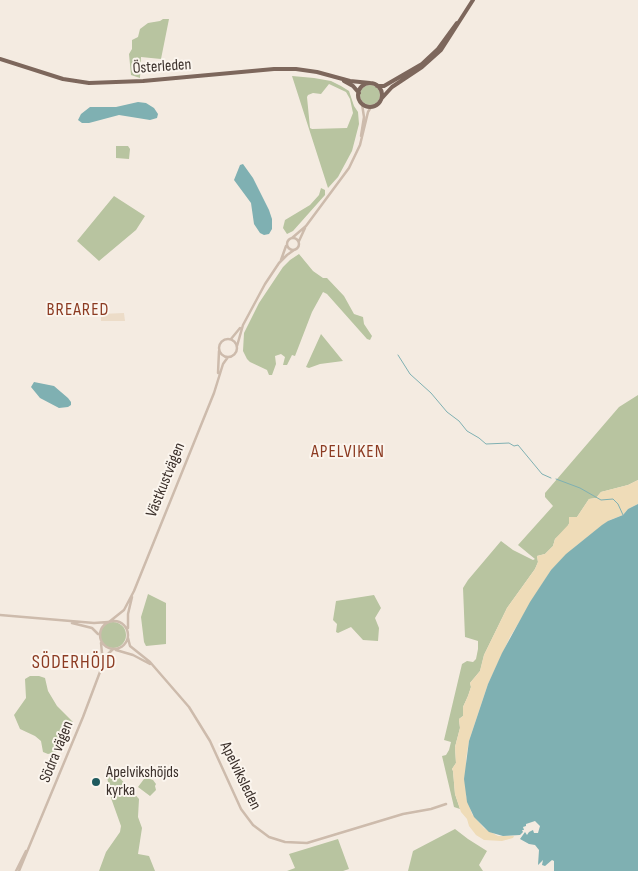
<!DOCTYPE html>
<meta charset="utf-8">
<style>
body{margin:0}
canvas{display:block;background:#f4ebe1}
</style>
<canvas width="638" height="871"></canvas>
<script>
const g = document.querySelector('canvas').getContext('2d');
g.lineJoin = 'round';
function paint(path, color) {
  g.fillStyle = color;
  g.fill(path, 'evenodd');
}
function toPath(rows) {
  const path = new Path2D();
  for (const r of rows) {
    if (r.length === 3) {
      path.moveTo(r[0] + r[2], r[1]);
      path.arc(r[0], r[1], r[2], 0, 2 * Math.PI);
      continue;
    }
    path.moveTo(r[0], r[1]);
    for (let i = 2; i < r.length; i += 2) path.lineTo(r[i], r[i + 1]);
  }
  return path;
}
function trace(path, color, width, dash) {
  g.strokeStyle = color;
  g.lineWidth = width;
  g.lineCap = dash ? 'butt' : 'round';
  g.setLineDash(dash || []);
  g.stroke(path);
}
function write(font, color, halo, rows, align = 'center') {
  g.font = font + ' "Sofia Sans Condensed",sans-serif';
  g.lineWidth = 4;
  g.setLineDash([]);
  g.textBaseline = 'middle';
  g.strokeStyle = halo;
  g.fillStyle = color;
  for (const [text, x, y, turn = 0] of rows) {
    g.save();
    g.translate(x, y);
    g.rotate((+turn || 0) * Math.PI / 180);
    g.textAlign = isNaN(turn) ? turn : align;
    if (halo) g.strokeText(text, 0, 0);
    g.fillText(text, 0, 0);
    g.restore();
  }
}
paint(toPath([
 [163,19,169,19,161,59,141,57,140,78,131,75,129,54,132,49,132,40,138,37,140,29,148,23,160,21],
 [292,76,314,78,331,81,341,86,349,91,354,106,358,112,359,124,352,151,338,177,328,188],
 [329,84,346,92,350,99,353,113,347,128,312,129,310,128,307,97,308,95,313,93,321,94],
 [370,95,10],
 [116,146,128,146,130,149,129,159,116,158],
 [321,188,325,190,325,195,293,231,287,234,283,228,285,220,310,205,319,195],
 [114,196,145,216,136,230,99,261,77,241],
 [299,254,313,271,323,278,327,278,344,296,354,314,363,317,364,324,372,336,370,340,367,339,327,294,323,292,312,312,295,356,292,355,287,365,283,365,285,357,281,354,275,356,276,364,272,375,269,375,267,370,250,362,247,359,243,351,244,333,259,303,283,267,290,260],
 [321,334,343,361,320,364,309,368,306,367],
 [638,395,638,480,628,485,601,492,596,498,589,499,577,517,570,521,567,528,555,539,553,546,545,554,537,556,538,562,535,569,507,608,484,655,480,671,470,683,471,687,468,696,463,707,463,716,459,719,460,728,455,747,456,763,452,769,453,771,455,794,460,809,454,807,442,756,446,755,449,750,451,742,444,740,462,664,467,661,473,662,476,659,478,649,478,641,465,637,463,588,468,580,501,541,513,550,533,560,535,559,518,545,553,506,545,497,545,493,619,407],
 [148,594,166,603,166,644,146,646,144,642,141,617],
 [374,595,381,608,375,618,379,628,378,641,363,640,351,627,338,633,336,632,337,624,333,620,336,601],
 [113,635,13],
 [30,676,39,676,45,678,48,691,57,706,73,722,60,751,48,754,43,752,41,741,35,736,20,729,14,715,26,698,25,679],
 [107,764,139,799,138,817,142,828,138,854,149,856,155,871,99,871,106,852,120,832,121,826,111,798,106,771],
 [147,778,153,780,156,784,155,786,156,790,150,796,138,787,144,779],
 [455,829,468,839,487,851,479,865,483,871,408,871,413,851],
 [338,839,349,869,343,871,287,871,295,868,289,854]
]), '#b8c4a0');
paint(toPath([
 [638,480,638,504,628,509,623,515,610,520,576,546,551,570,510,637,488,684,469,741,466,759,466,796,472,814,484,828,498,836,514,836,513,838,502,841,484,840,476,835,469,826,467,819,461,812,455,794,453,771,452,769,456,763,455,747,460,728,459,719,463,716,463,707,468,696,471,687,470,683,480,671,484,655,507,608,535,569,538,562,537,556,545,554,553,546,555,539,569,524,569,517,577,517,589,499,596,498,601,492,628,485]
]), '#efdcb8');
paint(toPath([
 [124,313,125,321,101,321,101,314]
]), '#ecdcc8');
paint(toPath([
 [138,102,146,103,154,108,158,114,157,118,150,120,119,115,89,123,82,123,78,120,81,114,90,107,116,107],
 [243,164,253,178,269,210,272,219,272,229,269,234,264,235,260,233,254,224,251,203,234,180,240,165],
 [34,382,54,386,68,398,71,402,71,405,68,407,59,408,40,398,31,387],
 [638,504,638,871,554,871,554,861,552,860,545,866,542,865,543,860,538,865,539,850,535,845,529,844,520,839,525,832,527,835,529,832,533,830,534,833,538,833,540,826,535,821,526,824,526,826,523,827,524,830,522,830,523,832,520,835,503,836,489,832,474,817,467,802,464,779,469,741,488,684,502,653,530,602,551,570,566,554,602,525,608,521,623,515,628,509]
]), '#7fb0b2');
trace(toPath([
 [398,355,410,374,431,393,447,412,459,421,467,431,479,438,486,444,509,443,514,446,518,445,542,474,551,478],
 [556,479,580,488,601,500,613,499,618,504,623,515]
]), '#7fb0b2', 1);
trace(toPath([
 [361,136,364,117,362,104],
 [293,244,6],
 [292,238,306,226,349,168,360,145,368,112,371,107],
 [299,241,305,228],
 [281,260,286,246],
 [231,339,240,328],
 [228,348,9],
 [237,346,243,325,265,284,279,263,287,255,294,250],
 [218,373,219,351],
 [0,615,94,623,108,622],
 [114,635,14],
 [109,622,124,610,134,591,214,393,223,364,228,357],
 [72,623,92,628,98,634],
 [128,628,128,614,132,597],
 [128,638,130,646,150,662,189,707,210,741,241,809,253,825,269,837,285,842,307,843,403,814,431,809,446,804],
 [101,643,103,663],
 [116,650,133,655,150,664],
 [16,871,26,851],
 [19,871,83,717,106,656,113,649]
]), '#cdbbac', 2.5);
trace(toPath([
 [0,59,63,79,89,83,143,81,274,69,296,69,317,72,350,81,370,83],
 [344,81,353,86,359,93],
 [370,95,12],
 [377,86,384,86,422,64,438,49,457,23],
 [382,98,392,87,422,67,441,50,473,0]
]), '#7d675c', 4);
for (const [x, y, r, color] of [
 [96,782,5,"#1f5a5e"]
]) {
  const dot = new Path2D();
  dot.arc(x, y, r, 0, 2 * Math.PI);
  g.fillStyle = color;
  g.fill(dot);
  trace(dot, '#fbf5ee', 2);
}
write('16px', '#3b302b', '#fbf5ee', [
 ["Österleden",162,67,-4],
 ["Västkustvägen",166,480,-68],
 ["Södra vägen",57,752,-68],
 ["Apelviksleden",240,776,64]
]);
write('16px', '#3b302b', '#fbf5ee', [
 ["Apelvikshöjds",106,773],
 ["kyrka",106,791]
], 'left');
g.letterSpacing = '1px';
write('18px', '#8c3b22', '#fbf5ee', [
 ["BREARED",78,310],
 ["APELVIKEN",348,452]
]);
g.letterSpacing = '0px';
g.letterSpacing = '1px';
write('19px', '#8c3b22', '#fbf5ee', [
 ["SÖDERHÖJD",74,663]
]);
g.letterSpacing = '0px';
</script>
